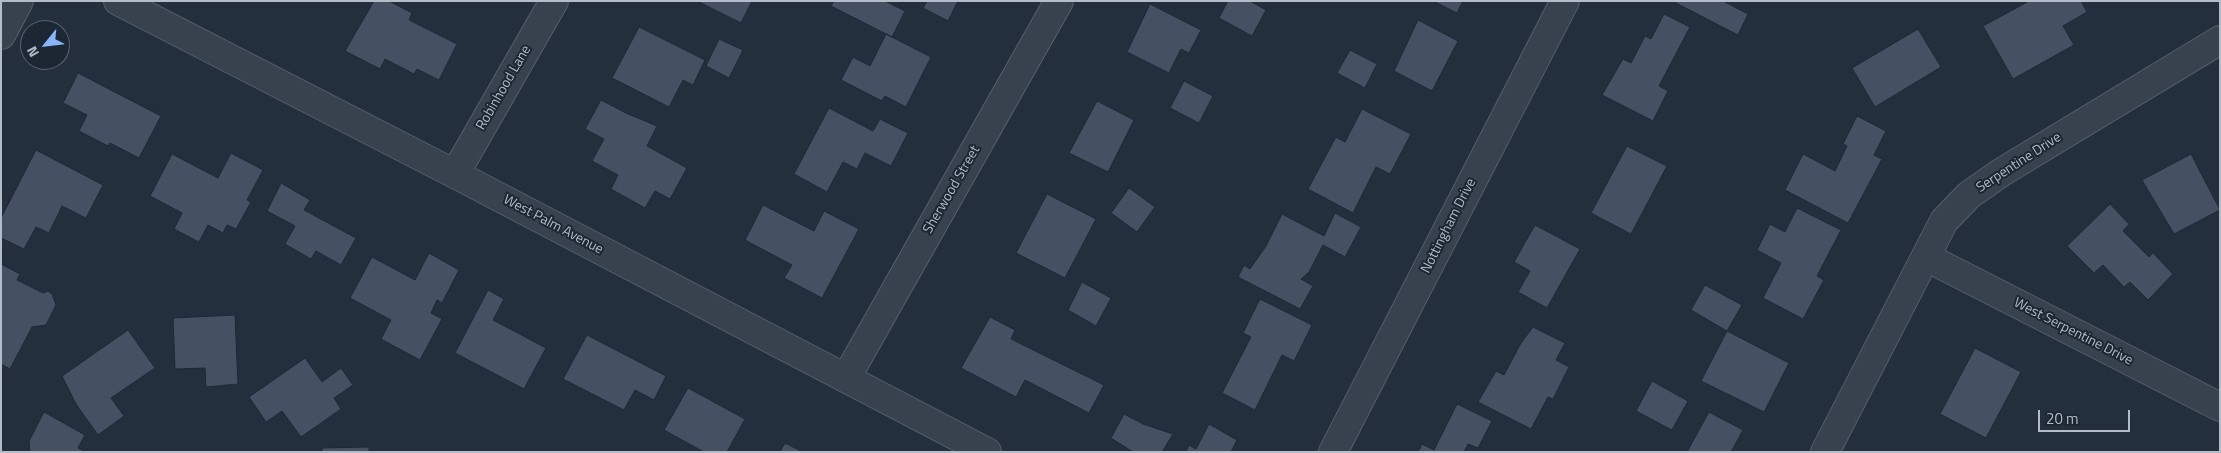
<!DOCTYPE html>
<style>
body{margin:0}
#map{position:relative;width:2221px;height:453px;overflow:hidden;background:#242f3e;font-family:"Titillium Web",sans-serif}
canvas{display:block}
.frame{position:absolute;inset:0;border:2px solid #b4bcc9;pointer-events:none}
.north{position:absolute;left:20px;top:20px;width:50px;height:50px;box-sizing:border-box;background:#1d2633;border:1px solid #59626f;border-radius:50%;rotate:241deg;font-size:14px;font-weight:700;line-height:20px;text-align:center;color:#b4bcc9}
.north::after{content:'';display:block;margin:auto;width:18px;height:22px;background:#8ab4f8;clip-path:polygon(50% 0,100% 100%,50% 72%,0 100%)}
.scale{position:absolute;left:2038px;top:410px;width:92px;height:22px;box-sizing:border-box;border:2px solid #b4bcc9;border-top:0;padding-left:6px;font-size:15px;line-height:18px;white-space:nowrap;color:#b4bcc9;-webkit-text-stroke:4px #1d2633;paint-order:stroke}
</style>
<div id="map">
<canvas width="2221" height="453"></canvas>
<div class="frame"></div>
<div class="north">N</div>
<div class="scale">20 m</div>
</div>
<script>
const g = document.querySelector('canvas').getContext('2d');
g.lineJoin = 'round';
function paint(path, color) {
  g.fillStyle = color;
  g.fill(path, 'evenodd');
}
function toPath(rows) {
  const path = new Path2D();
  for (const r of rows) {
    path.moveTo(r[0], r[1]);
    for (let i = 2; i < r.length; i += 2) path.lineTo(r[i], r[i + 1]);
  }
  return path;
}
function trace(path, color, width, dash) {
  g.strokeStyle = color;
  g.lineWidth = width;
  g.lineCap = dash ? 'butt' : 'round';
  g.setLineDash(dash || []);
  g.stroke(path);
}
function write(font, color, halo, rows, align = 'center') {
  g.font = font + ' "Titillium Web",sans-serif';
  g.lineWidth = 4;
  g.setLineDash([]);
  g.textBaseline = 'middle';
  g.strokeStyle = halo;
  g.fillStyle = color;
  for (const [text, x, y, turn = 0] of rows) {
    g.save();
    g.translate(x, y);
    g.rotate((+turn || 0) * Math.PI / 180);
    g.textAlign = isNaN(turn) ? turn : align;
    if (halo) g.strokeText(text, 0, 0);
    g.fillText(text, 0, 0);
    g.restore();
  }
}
const building = toPath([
 [374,1,389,1,412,13,409,20,457,44,439,80,417,69,414,74,385,59,380,69,345,51,374,1],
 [697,1,752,1,741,23,697,1],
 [834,1,885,1,905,11,892,37,831,6,834,1],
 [927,1,958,1,948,21,923,8,927,1],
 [1228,1,1250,1,1266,10,1252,36,1219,18,1228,1],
 [1433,1,1463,1,1457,13,1433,1],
 [1672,1,1723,1,1748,14,1738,35,1672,1],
 [2029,1,2081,1,2087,12,2063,26,2074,45,2013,79,1983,26,2029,1],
 [1150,4,1201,30,1189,53,1181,49,1169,73,1127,52,1150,4],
 [1664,14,1690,27,1659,86,1668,91,1653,121,1602,95,1623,59,1631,63,1645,36,1651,39,1664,14],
 [1418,20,1458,41,1432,91,1394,71,1418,20],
 [639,27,705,60,693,85,683,80,669,107,612,78,639,27],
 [1918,29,1941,67,1875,107,1852,68,1918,29],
 [886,34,931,57,906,107,885,96,882,101,841,80,853,57,870,66,886,34],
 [719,39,743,50,729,78,706,66,719,39],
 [1350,50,1377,64,1365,88,1337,73,1350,50],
 [78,73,161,116,139,158,110,143,108,146,79,131,87,115,63,103,78,73],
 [1184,81,1213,96,1199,123,1170,108,1184,81],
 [601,100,626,113,657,126,647,146,687,168,670,199,655,191,645,208,611,189,618,175,592,161,604,139,585,129,601,100],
 [1097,101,1134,120,1108,172,1069,153,1097,101],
 [829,108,873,131,880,119,908,133,891,166,865,153,857,169,843,162,827,192,794,174,829,108],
 [1362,109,1411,134,1390,174,1376,167,1353,213,1308,189,1336,137,1345,142,1362,109],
 [1857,116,1886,131,1874,155,1882,159,1848,223,1785,190,1803,154,1835,171,1847,146,1843,144,1857,116],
 [1627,146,1667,166,1631,234,1591,213,1627,146],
 [36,150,103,185,86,218,62,206,49,233,36,227,24,249,1,238,1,218,36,150],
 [231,153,263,170,247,200,251,202,236,229,227,225,223,233,208,225,199,242,174,229,182,213,150,196,172,154,218,178,231,153],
 [2191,154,2220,210,2174,234,2142,180,2191,154],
 [281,183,310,200,304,210,356,238,341,265,316,251,311,259,285,244,295,226,267,211,281,183],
 [1129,188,1155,207,1137,232,1111,213,1129,188],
 [1047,194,1096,219,1065,278,1016,253,1047,194],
 [2110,204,2129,224,2123,231,2149,257,2153,253,2173,274,2148,300,2130,282,2124,287,2103,265,2094,273,2067,246,2110,204],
 [763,205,814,231,824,211,859,229,822,298,784,278,792,265,745,240,763,205],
 [1797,208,1841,230,1817,276,1824,280,1803,319,1763,298,1781,263,1757,250,1770,224,1785,232,1797,208],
 [1335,213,1361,227,1345,257,1323,245,1309,272,1301,279,1313,286,1300,309,1238,277,1244,265,1250,269,1266,246,1282,214,1324,236,1335,213],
 [1535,225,1580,249,1547,308,1518,292,1530,271,1514,262,1535,225],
 [429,253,459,270,442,303,437,300,431,313,442,319,420,360,381,339,391,320,350,298,372,257,415,280,429,253],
 [1,264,20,274,17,280,43,293,48,291,52,294,56,305,46,325,32,327,10,369,1,364,1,264],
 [1082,282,1111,298,1096,326,1068,310,1082,282],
 [1705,285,1742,305,1727,331,1691,310,1705,285],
 [488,290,504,299,493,320,546,348,524,389,455,353,488,290],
 [1260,299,1312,325,1294,361,1282,355,1255,410,1222,393,1251,337,1243,333,1260,299],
 [235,315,238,384,206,387,205,368,175,369,173,318,235,315],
 [990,317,1015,330,1011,339,1104,385,1089,413,1025,380,1016,397,961,368,990,317],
 [1533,327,1565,343,1556,360,1569,367,1553,399,1548,397,1531,429,1478,402,1496,371,1504,375,1521,343,1533,327],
 [128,330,155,368,111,398,124,416,98,435,76,404,62,376,128,330],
 [1727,331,1789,363,1764,412,1701,381,1727,331],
 [587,335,666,376,654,400,635,390,624,410,563,379,587,335],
 [1975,348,2021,372,1986,438,1940,414,1975,348],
 [305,358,322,382,341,368,353,385,334,398,341,409,301,437,282,411,266,422,249,397,305,358],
 [1652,381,1688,401,1672,430,1636,411,1652,381],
 [688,388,745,419,727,452,704,452,664,430,688,388],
 [1457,404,1492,421,1478,448,1468,444,1464,452,1418,452,1422,444,1434,450,1457,404],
 [44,412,85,435,78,448,86,452,30,452,29,441,44,412],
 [1709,412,1743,430,1731,452,1687,452,1709,412],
 [1124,414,1143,424,1173,434,1162,452,1133,452,1111,438,1124,414],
 [1209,424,1237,440,1231,452,1186,452,1189,445,1196,449,1209,424],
 [785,443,803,452,780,452,785,443],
 [369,447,369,452,322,452,322,448,369,447]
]);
paint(building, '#455162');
trace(building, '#1f2835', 1);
const minor = toPath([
 [455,174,554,1],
 [1926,257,2220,407],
 [846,378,1059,1],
 [1333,452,1565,1]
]);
const tertiary = toPath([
 [118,1,455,174,987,452],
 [1,35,19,1],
 [1825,452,1944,221,1969,195,2002,172,2220,40]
]);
trace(minor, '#565f6c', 30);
trace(tertiary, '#565f6c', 30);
trace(minor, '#38414e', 28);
trace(tertiary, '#38414e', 28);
write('14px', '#b4bcc9', '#1d2633', [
 ["Robinhood Lane",504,88,-60],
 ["Serpentine Drive",2019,163,-33],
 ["Sherwood Street",952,190,-60],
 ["West Palm Avenue",553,225,28],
 ["Nottingham Drive",1449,226,-63],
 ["West Serpentine Drive",2073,332,27]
]);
</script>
